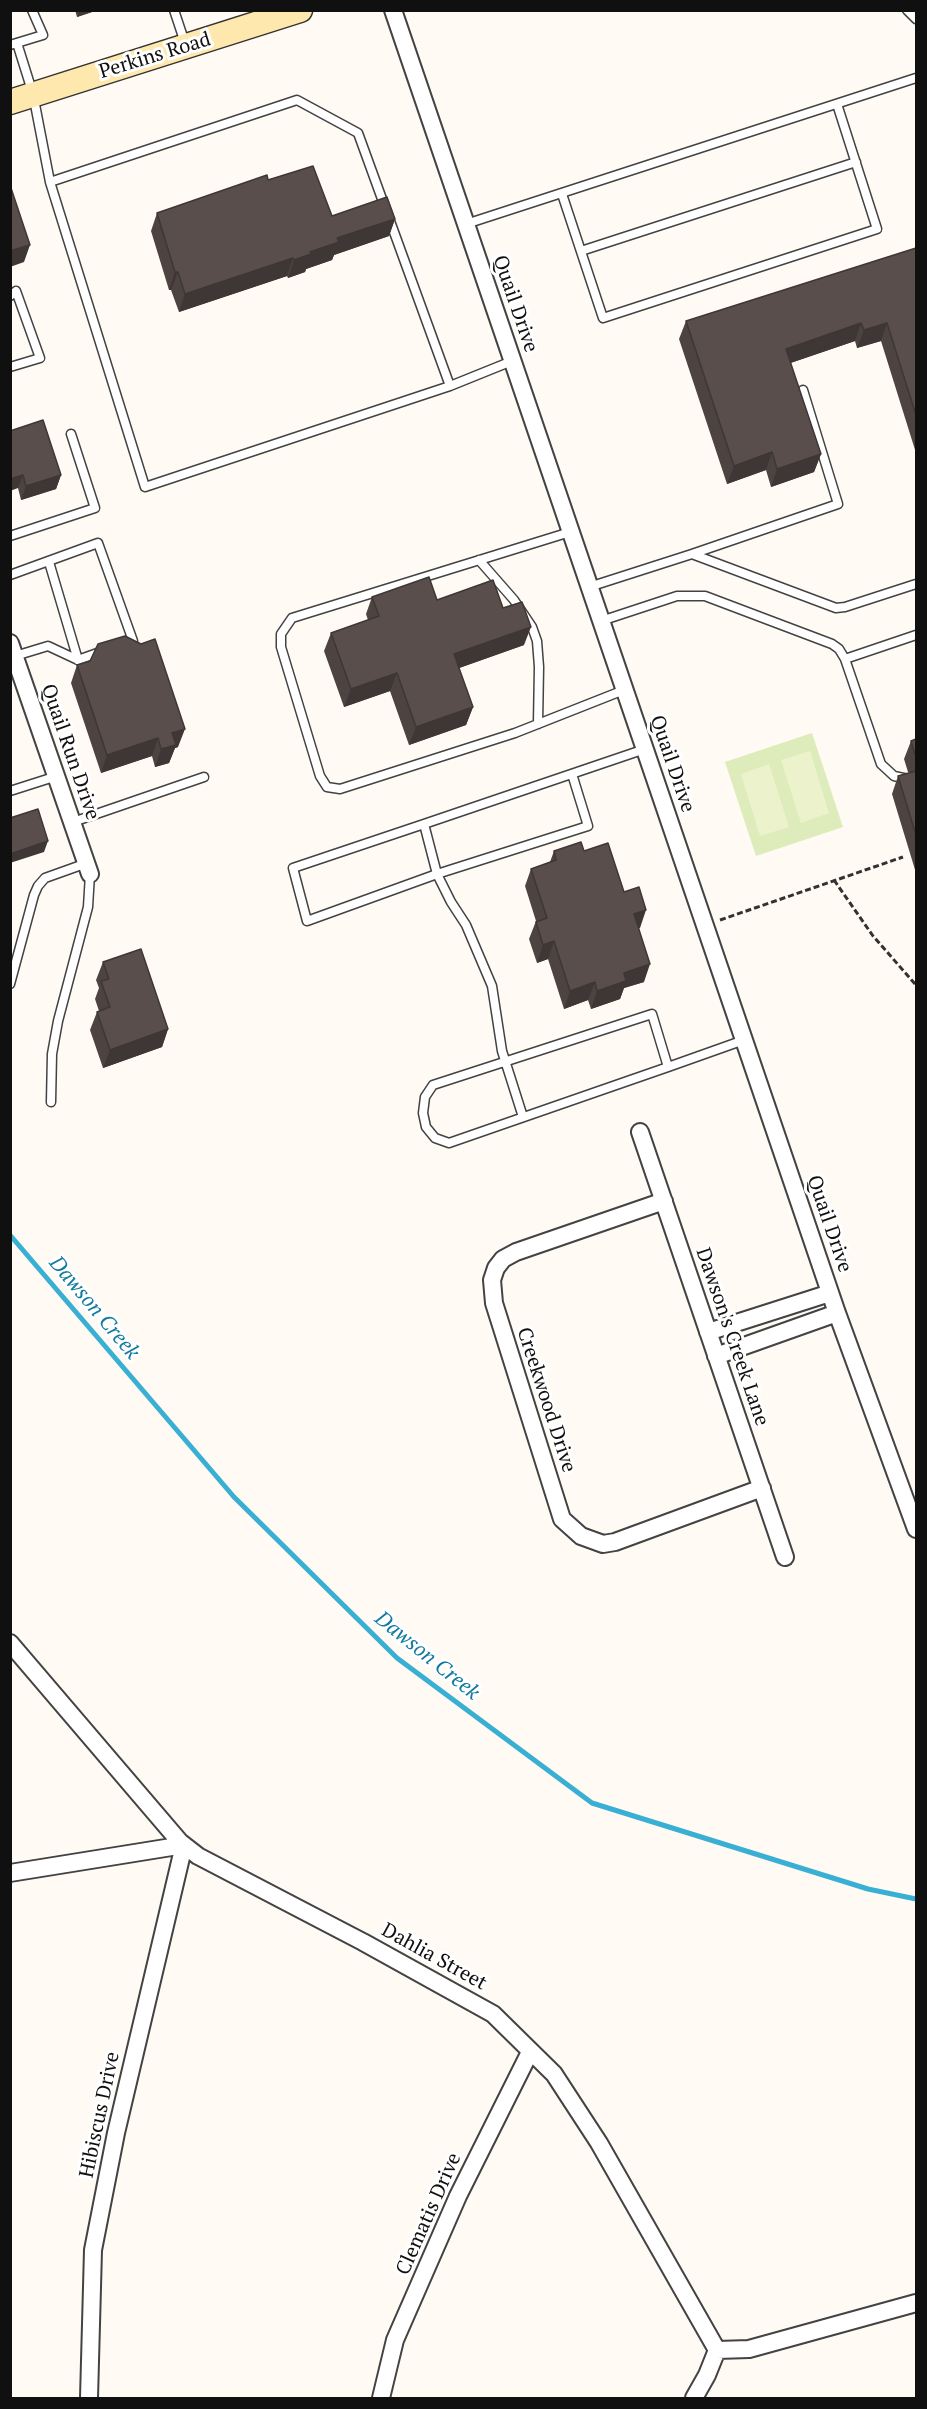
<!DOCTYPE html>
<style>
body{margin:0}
#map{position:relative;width:927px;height:2409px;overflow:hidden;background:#fffaf3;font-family:"PT Serif",serif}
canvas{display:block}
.frame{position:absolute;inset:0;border:12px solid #101010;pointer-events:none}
</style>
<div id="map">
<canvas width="927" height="2409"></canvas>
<div class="frame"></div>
</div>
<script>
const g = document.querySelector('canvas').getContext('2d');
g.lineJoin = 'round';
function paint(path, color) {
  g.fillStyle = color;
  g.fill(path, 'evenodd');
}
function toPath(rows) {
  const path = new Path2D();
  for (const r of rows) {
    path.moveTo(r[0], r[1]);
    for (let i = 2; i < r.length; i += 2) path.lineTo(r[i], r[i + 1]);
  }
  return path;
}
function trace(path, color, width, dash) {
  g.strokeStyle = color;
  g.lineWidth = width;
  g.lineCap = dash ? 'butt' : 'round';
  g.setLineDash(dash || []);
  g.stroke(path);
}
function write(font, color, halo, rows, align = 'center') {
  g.font = font + ' "PT Serif",serif';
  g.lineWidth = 6;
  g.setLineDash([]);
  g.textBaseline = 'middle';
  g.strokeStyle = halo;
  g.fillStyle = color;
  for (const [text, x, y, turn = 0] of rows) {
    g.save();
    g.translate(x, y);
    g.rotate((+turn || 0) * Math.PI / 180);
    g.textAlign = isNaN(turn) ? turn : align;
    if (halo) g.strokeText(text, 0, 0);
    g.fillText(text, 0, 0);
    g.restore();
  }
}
paint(toPath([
 [812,733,843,827,756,856,725,762]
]), '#ddecba');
paint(toPath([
 [810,751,829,813,801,823,781,760],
 [769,764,789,827,760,836,741,774]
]), '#ecf3cc');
trace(toPath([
 [10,1235,234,1497,397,1658,592,1803,868,1889,916,1899]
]), '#39b0d3', 5);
const lane = toPath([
 [174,10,185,43],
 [907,10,916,19],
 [17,43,33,94,50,182,145,487,450,386,512,361],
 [10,45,43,35,32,10],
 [50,182,297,100,358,133,450,386],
 [562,194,603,318,877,229,837,104],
 [466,224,916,78],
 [581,251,856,162],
 [10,296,16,291,40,358,10,367],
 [570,532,292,618,281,634,281,647,320,776,327,787,340,789,515,733,624,690],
 [10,536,95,508,71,434],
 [692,554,838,504,803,390],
 [479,560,514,600,532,627,537,641,539,667,538,724],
 [49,562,78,660,103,651],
 [10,575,98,543,133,641,124,644],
 [589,587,692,554,836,608,845,607,916,584],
 [601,621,677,596,705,596,832,644,839,649,845,659,881,764,894,776,908,779],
 [15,656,48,646,78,660],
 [845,659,916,635],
 [10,791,57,776],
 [73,822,204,777],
 [424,824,293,868,307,921,437,874,588,826,572,774],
 [10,984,34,895,38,886,45,878,87,863],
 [668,1067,652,1014,433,1085,425,1097,423,1113,426,1127,435,1138,449,1143,668,1067,744,1040],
 [51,1102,52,1054,58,1021,88,907,90,874],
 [523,1117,502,1051,492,986,466,925,451,902,437,874,424,824,645,749]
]);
const street = toPath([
 [393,10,837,1313,916,1529],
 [10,643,90,874],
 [640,1132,785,1557],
 [664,1201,516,1252,503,1259,496,1268,492,1280,494,1303,562,1519,581,1536,603,1544,615,1542,762,1488],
 [708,1332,830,1293],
 [716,1356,837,1313],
 [10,1643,180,1842,198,1856,363,1942,493,2014,554,2074,599,2143,717,2350,707,2375,694,2398],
 [10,1873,184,1845,116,2133,93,2250,89,2398],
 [717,2350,749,2349,916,2303],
 [381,2398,395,2340,458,2196,530,2052]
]);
const secondary = toPath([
 [10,102,300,10]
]);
trace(lane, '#434343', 11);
trace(street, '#434343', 20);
trace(secondary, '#323232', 27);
trace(toPath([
 [834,880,873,936,916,985],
 [720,920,903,857]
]), '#323232', 3, [6, 3]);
trace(lane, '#fff', 8);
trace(street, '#fff', 16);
trace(secondary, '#ffe8ae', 24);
paint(toPath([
 [75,10,98,10,77,17],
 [268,180,332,216,395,219,389,236,334,255,332,260,306,269,305,272,288,278,287,276,179,312,171,290,169,290,151,231,157,213],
 [916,248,916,453,881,341,857,348,855,341,790,363,821,454,814,472,771,487,766,470,727,484,679,339,686,321],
 [10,431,61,475,56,489,21,500,18,488],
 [372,597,437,600,503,608,524,645,459,668,473,707,466,725,409,745,390,691,344,707,324,651,331,633,368,620,366,614],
 [77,665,178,747,175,748,169,763,155,767,152,756,101,773,71,683],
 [916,739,916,873,892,794,898,776,910,773,908,772,904,759,911,741],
 [554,851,584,851,624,892,640,928,639,928,644,982,624,988,620,999,591,1009,588,1000,564,1009,548,959,537,963,529,939,536,921,525,886,531,869,550,862],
 [103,962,168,1029,162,1047,103,1068,90,1030,97,1012,99,1011,95,999,99,988,96,980]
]), '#4d4341');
paint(toPath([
 [80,10,98,10,77,17],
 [395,219,389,236,334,255,332,260,306,269,305,272,288,278,294,260,337,238],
 [30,245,24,262,10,267,10,251],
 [293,258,287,276,179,312,185,294],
 [175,272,178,272,171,290,169,290],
 [861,323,855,341,779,367,786,349],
 [887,323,881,341,857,348,864,330],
 [772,452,766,470,727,484,734,466],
 [821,454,814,472,771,487,777,469],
 [23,475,18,488,10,491,10,479],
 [61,475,56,489,21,500,26,486],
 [531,627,524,645,448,672,454,654],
 [397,673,390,691,344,707,351,689],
 [473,707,466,725,409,745,416,727],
 [185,729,178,747,175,748,169,763,155,767,161,749,172,733],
 [158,738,152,756,101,773,107,755],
 [48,841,44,852,10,863,10,854],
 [646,910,640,928,628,932,634,914],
 [554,941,548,959,537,963,543,945],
 [650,964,644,982,624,988,620,999,591,1009,597,991,624,973],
 [595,982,588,1000,564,1009,570,991],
 [168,1029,162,1047,103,1068,110,1050]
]), '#3e3735');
const building = toPath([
 [313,166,332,216,387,197,395,219,337,238,339,242,310,252,311,254,294,260,293,258,185,294,178,272,175,272,157,213,267,175,268,180,313,166],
 [10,185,30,245,10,251,10,185],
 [916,248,916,415,887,323,864,330,861,323,786,349,821,454,777,469,772,452,734,466,686,321,916,248],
 [43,420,61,475,26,486,23,475,10,479,10,431,43,420],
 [429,577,437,600,493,580,503,608,522,602,531,627,454,654,473,707,416,727,397,673,351,689,331,633,379,616,372,597,429,577],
 [125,636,141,644,155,639,185,729,172,733,176,745,161,749,158,738,107,755,77,665,90,661,98,644,125,636],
 [916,739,916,755,915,754,911,741,916,739],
 [916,771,916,835,898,776,916,771],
 [38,809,48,841,10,854,10,818,38,809],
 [581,842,584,851,608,843,624,892,639,887,646,910,634,914,650,964,624,973,626,981,597,991,595,982,570,991,554,941,543,945,536,922,547,918,531,869,556,860,554,851,581,842],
 [141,949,168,1029,110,1050,97,1012,110,1007,101,981,109,979,103,962,141,949]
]);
paint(building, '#594e4c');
trace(building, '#3e3735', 1.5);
write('20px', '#101010', '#fff', [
 ["Perkins Road",155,56,-17],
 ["Quail Drive",515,304,71],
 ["Quail Run Drive",70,752,71],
 ["Quail Drive",672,764,71],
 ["Quail Drive",829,1224,71],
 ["Dawson's Creek Lane",732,1337,71],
 ["Creekwood Drive",546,1400,72],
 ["Dahlia Street",434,1957,29],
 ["Hibiscus Drive",100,2115,-78],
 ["Clematis Drive",429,2214,-66]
]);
write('italic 21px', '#137ba0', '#fff', [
 ["Dawson Creek",94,1308,50],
 ["Dawson Creek",427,1656,39]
]);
</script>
